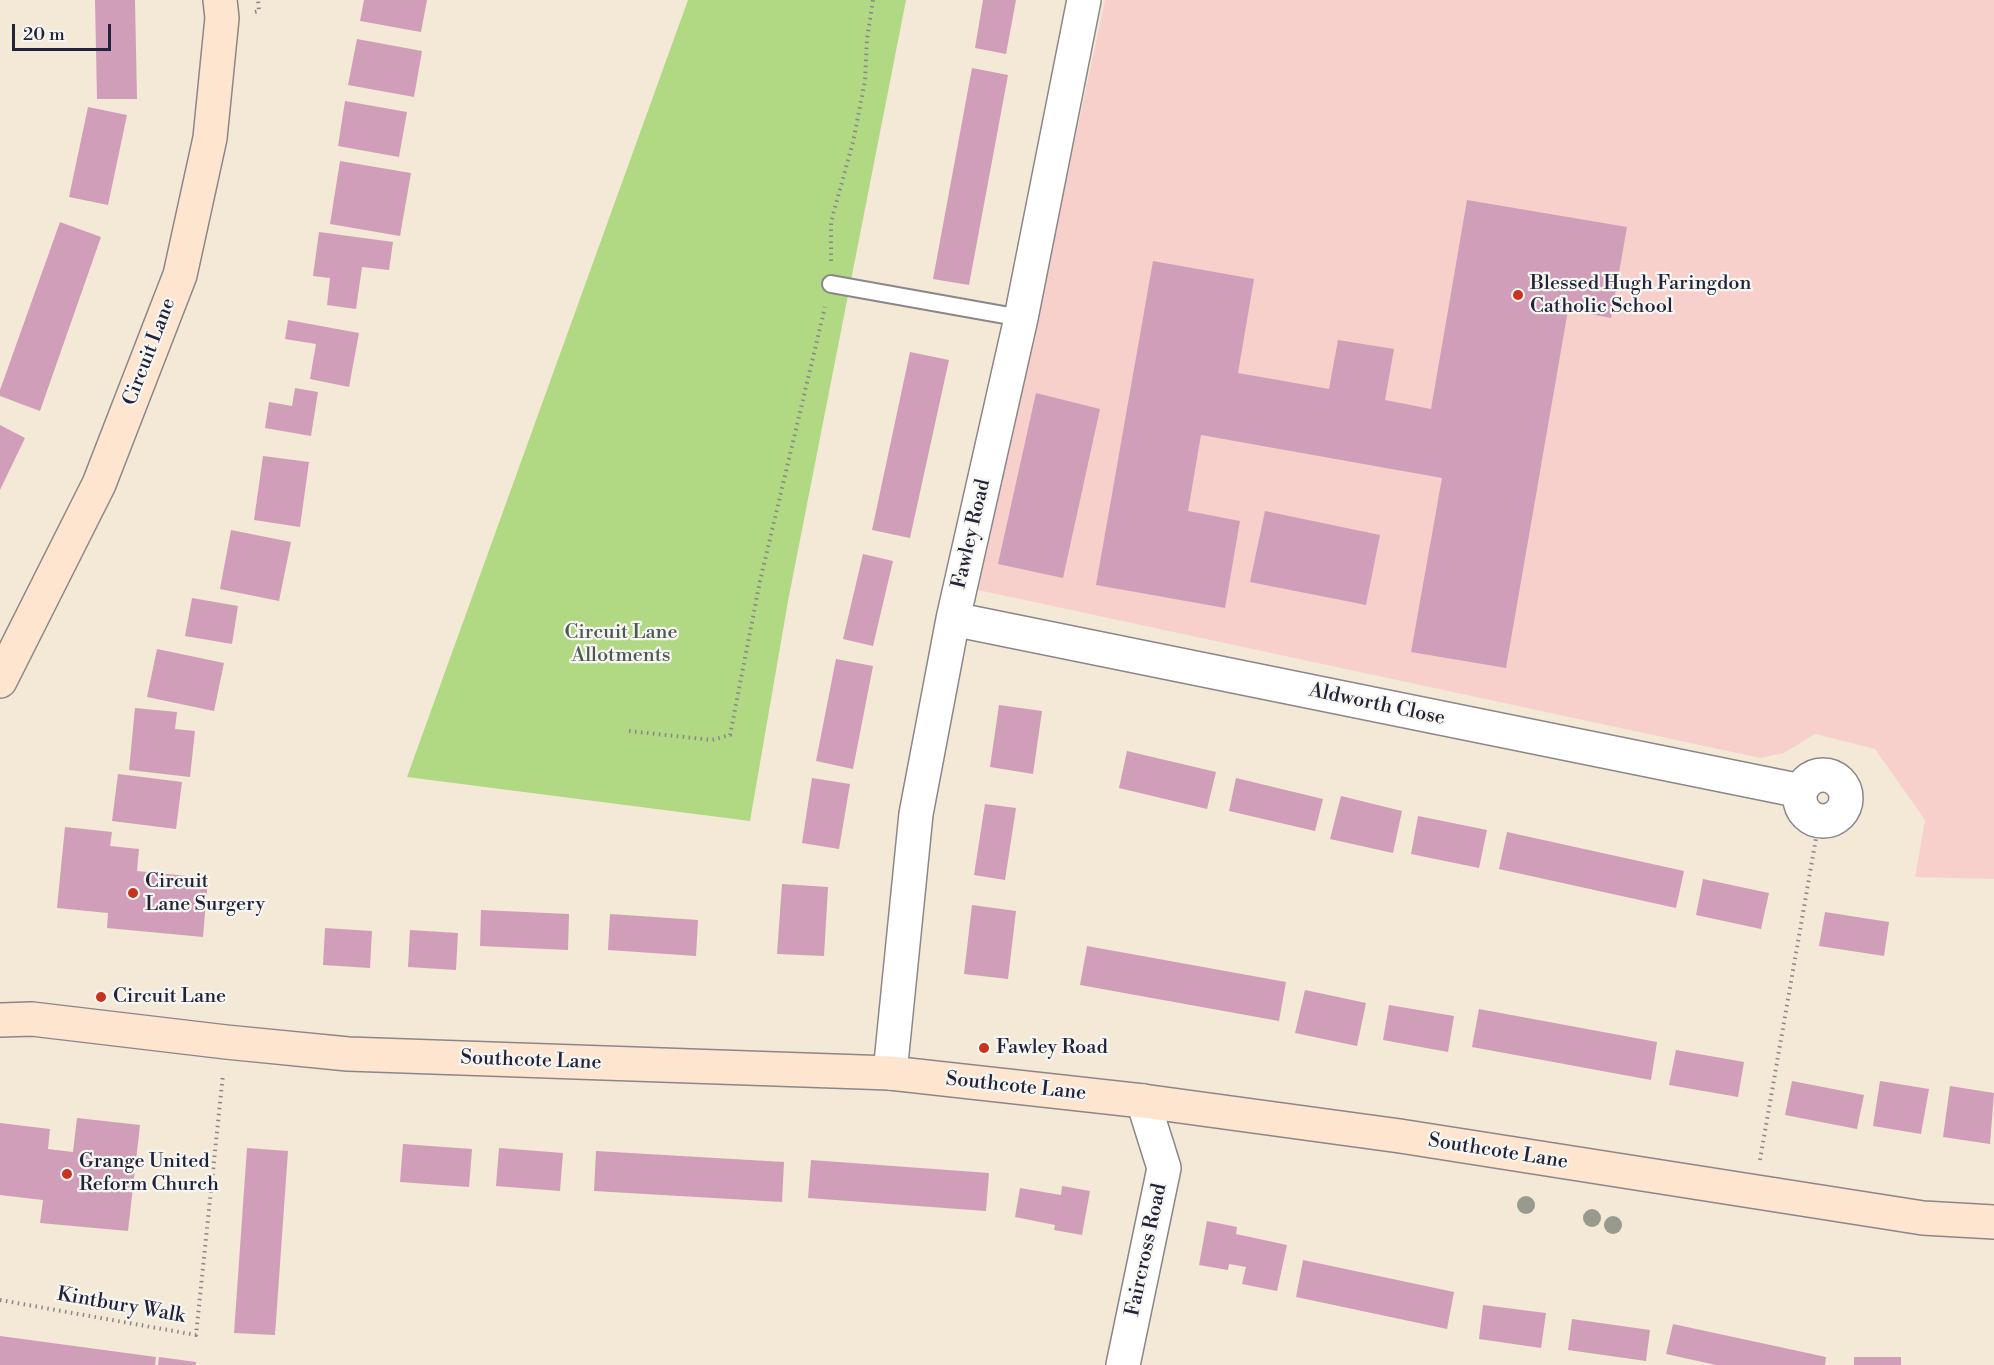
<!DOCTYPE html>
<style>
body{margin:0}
#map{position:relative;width:1994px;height:1365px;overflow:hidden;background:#f4e9d7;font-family:"Libre Bodoni",serif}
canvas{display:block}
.scale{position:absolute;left:12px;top:24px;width:99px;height:27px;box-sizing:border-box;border:3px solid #22223b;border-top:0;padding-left:8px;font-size:18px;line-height:21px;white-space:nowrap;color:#22223b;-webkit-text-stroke:4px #f6f6f2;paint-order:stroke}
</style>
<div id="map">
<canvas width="1994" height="1365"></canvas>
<div class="scale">20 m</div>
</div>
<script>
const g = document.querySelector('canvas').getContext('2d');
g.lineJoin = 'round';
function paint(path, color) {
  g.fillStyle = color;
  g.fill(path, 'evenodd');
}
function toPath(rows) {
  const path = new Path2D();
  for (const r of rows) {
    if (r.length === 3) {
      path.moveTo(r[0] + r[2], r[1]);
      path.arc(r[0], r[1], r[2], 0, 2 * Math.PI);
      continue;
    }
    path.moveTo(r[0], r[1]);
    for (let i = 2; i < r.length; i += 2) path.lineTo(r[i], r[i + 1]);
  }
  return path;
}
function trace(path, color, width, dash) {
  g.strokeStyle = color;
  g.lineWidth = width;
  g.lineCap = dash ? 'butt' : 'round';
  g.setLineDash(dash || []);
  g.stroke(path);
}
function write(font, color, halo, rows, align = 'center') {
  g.font = font + ' "Libre Bodoni",serif';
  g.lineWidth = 4.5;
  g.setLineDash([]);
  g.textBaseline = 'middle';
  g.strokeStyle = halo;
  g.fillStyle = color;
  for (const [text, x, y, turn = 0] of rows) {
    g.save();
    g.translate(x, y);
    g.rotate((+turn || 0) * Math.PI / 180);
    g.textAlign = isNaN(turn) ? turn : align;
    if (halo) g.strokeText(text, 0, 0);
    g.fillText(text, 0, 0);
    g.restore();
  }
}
paint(toPath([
 [1105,0,1994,0,1994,879,1915,877,1925,820,1875,749,1815,734,1784,753,1760,758,978,590]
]), '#f7d0cb');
paint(toPath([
 [688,0,906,0,788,601,750,821,407,777]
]), '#b1d882');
paint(toPath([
 [95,0,135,0,137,99,97,99],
 [364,0,427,0,421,32,360,21],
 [983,0,1016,0,1006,54,975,48],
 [357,39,422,51,414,97,348,85],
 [972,68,1008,75,969,285,933,279],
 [345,101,407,112,399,157,338,146],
 [88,107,127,115,108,205,69,197],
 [340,161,411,173,400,236,330,224],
 [1467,200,1627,227,1611,318,1568,310,1506,668,1411,652,1442,478,1201,435,1188,511,1240,521,1225,608,1096,585,1153,261,1254,279,1238,373,1329,389,1338,340,1394,349,1385,400,1431,409],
 [60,222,101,237,40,411,0,396,0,390],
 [319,232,393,242,389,270,362,267,356,309,327,305,330,278,313,276],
 [288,320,359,333,349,387,310,379,316,344,285,339],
 [910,352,949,360,910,538,872,530],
 [295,388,318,392,311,436,265,428,269,402,292,406],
 [1036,393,1100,409,1063,578,998,564],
 [0,425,25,438,0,490],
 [263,456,309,462,300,527,254,520],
 [1265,511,1380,535,1366,605,1250,582],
 [231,530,291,542,279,601,220,589],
 [863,554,893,561,873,646,843,639],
 [192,598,238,606,232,644,185,636],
 [157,649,224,663,214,711,147,697],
 [836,659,873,666,853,769,816,761],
 [999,705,1042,711,1033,774,990,767],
 [135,708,177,712,175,729,195,731,190,777,129,770],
 [1127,751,1216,772,1207,809,1119,788],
 [118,774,182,782,176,829,112,821],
 [812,778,850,784,839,849,802,843],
 [1236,778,1323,799,1315,831,1229,811],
 [1341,796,1402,811,1393,853,1330,839],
 [985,804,1016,808,1005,880,974,875],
 [1418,816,1487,830,1479,868,1411,854],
 [65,827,112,832,110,846,139,849,137,871,208,878,203,937,107,928,108,913,57,908],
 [1507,832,1684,871,1676,908,1499,869],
 [1703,879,1769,893,1761,929,1696,915],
 [782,884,828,887,824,956,777,954],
 [972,905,1016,911,1008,979,964,974],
 [481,910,569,914,568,950,480,946],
 [1825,912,1889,922,1884,956,1819,946],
 [610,914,698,920,696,956,608,950],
 [325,928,372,931,370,968,323,965],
 [410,930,458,933,456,970,408,967],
 [1087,946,1286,982,1279,1021,1080,985],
 [1305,990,1366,1003,1357,1046,1295,1033],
 [1389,1005,1454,1016,1448,1052,1383,1040],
 [1479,1009,1657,1042,1651,1080,1472,1047],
 [1676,1050,1744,1062,1738,1097,1669,1085],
 [1792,1081,1864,1095,1857,1129,1785,1115],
 [1880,1081,1929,1089,1921,1134,1873,1126],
 [1950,1086,1994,1093,1990,1144,1943,1137],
 [77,1118,140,1125,128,1231,40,1223,43,1200,0,1195,0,1123,50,1129,48,1149,73,1152],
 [403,1144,472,1149,469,1187,400,1182],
 [247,1148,288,1151,275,1335,234,1333],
 [499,1148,563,1153,560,1191,496,1186],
 [596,1151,784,1162,782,1202,594,1191],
 [811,1160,989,1173,986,1211,808,1198],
 [1062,1186,1090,1191,1082,1235,1054,1230,1055,1225,1015,1217,1020,1188,1061,1195],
 [1207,1221,1237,1227,1236,1234,1287,1245,1277,1291,1242,1284,1246,1267,1229,1264,1228,1270,1199,1265],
 [1303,1260,1454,1292,1447,1329,1296,1297],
 [1483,1305,1546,1313,1541,1348,1479,1339],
 [1572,1319,1650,1330,1646,1361,1568,1350],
 [1673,1324,1826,1357,1825,1365,1716,1365,1666,1354],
 [0,1336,156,1357,155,1365,0,1365],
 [159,1357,196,1362,196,1365,158,1365],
 [1854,1357,1901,1357,1901,1365,1854,1365]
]), '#d19eb9');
const lane = toPath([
 [831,284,1021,318]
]);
const street = toPath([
 [953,619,1801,791],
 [1823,798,23],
 [890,1073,916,814,953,619,1021,318,1084,0],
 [1123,1365,1164,1168,1143,1101]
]);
const secondary = toPath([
 [0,681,99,484,180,275,210,138,222,18,220,0],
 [0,1020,32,1019,226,1042,348,1054,890,1073,1143,1101,1400,1136,1923,1218,1994,1222]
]);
trace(lane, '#8b8689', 20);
trace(street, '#8b8689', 36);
trace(secondary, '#8b8689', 36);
trace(toPath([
 [255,12,259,11,258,0],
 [831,261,831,222,853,142,865,81,867,39,873,0],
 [629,731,712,740,730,735,760,581,825,307],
 [1760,1160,1819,821],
 [0,1300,196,1335,223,1074]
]), '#8b8689', 4, [1.5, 4.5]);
trace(lane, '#fff', 16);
trace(street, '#fff', 33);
trace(secondary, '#fde5d0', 33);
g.fillStyle = '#989a8d';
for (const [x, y] of [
 [1526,1205],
 [1592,1218],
 [1613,1225]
]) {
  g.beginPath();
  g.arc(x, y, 9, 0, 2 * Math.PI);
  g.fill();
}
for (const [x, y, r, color] of [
 [1518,295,6,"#c8321e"],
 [133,893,6,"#c8321e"],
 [101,997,6,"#c8321e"],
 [984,1048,6,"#c8321e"],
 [67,1174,6,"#c8321e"]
]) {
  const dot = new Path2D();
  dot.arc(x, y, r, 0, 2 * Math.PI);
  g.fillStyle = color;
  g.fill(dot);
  trace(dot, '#f6f6f2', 2);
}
write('20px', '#22223b', '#f6f6f2', [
 ["Blessed Hugh Faringdon",1530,284],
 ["Catholic School",1530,307],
 ["Circuit",145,882],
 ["Lane Surgery",145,905],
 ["Circuit Lane",113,997],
 ["Fawley Road",996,1048],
 ["Grange United",79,1162],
 ["Reform Church",79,1185]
], 'left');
write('20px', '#22223b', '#f6f6f2', [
 ["Circuit Lane",150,352,-69],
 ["Fawley Road",972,534,-77],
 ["Aldworth Close",1377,705,12],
 ["Southcote Lane",531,1061,2],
 ["Southcote Lane",1016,1087,6],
 ["Southcote Lane",1498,1152,9],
 ["Faircross Road",1147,1250,-78],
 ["Kintbury Walk",121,1306,10]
]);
write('20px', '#4d5950', '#f6f6f2', [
 ["Circuit Lane",621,633],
 ["Allotments",621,656]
]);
</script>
